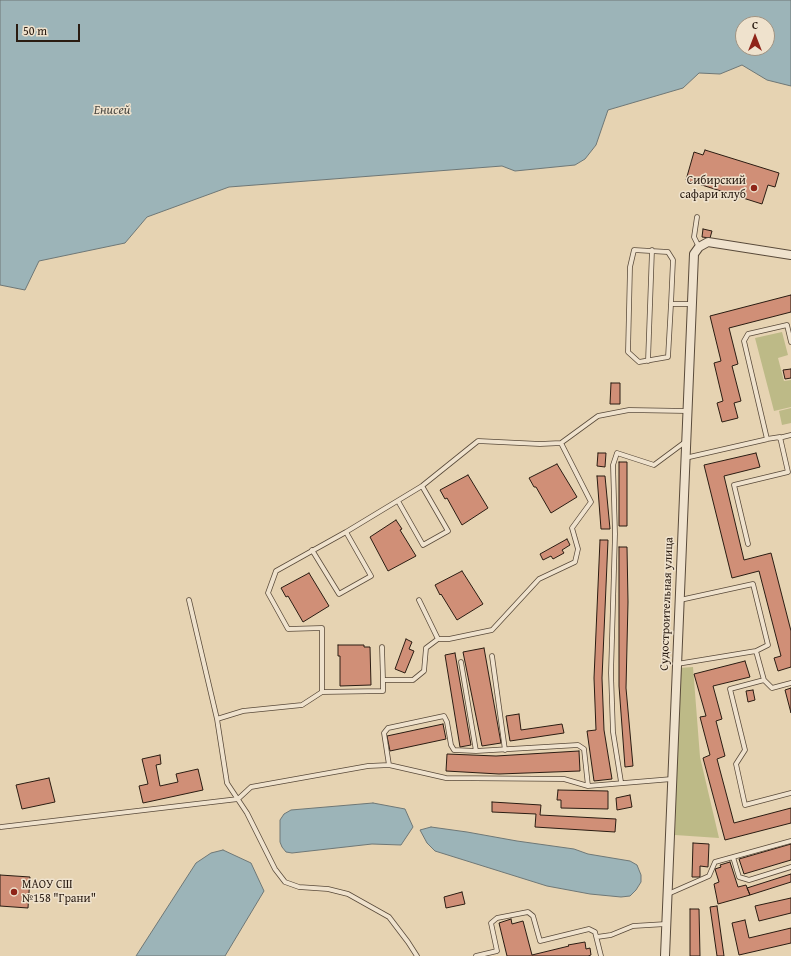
<!DOCTYPE html>
<meta charset="utf-8">
<style>
body{margin:0}
#map{position:relative;width:791px;height:956px;overflow:hidden;background:#e6d3b2;font-family:"Gentium Book Plus",serif}
canvas{display:block}
.north{position:absolute;left:735px;top:16px;width:40px;height:40px;box-sizing:border-box;background:#efe2cd;border:1px solid #a09382;border-radius:50%;rotate:0deg;font-size:11px;font-weight:700;line-height:16px;text-align:center;color:#2a1c12}
.north::after{content:'';display:block;margin:auto;width:14px;height:18px;background:#8f2418;clip-path:polygon(50% 0,100% 100%,50% 72%,0 100%)}
.scale{position:absolute;left:16px;top:24px;width:64px;height:18px;box-sizing:border-box;border:2px solid #2a1c12;border-top:0;padding-left:5px;font-size:12px;line-height:14px;white-space:nowrap;color:#2a1c12;-webkit-text-stroke:3px #efe2cd;paint-order:stroke}
</style>
<div id="map">
<canvas width="791" height="956"></canvas>
<div class="north">С</div>
<div class="scale">50 m</div>
</div>
<script>
const g = document.querySelector('canvas').getContext('2d');
g.lineJoin = 'round';
function paint(path, color) {
  g.fillStyle = color;
  g.fill(path, 'evenodd');
}
function toPath(rows) {
  const path = new Path2D();
  for (const r of rows) {
    path.moveTo(r[0], r[1]);
    for (let i = 2; i < r.length; i += 2) path.lineTo(r[i], r[i + 1]);
  }
  return path;
}
function trace(path, color, width, dash) {
  g.strokeStyle = color;
  g.lineWidth = width;
  g.lineCap = dash ? 'butt' : 'round';
  g.setLineDash(dash || []);
  g.stroke(path);
}
function write(font, color, halo, rows, align = 'center') {
  g.font = font + ' "Gentium Book Plus",serif';
  g.lineWidth = 3;
  g.setLineDash([]);
  g.textBaseline = 'middle';
  g.strokeStyle = halo;
  g.fillStyle = color;
  for (const [text, x, y, turn = 0] of rows) {
    g.save();
    g.translate(x, y);
    g.rotate((+turn || 0) * Math.PI / 180);
    g.textAlign = isNaN(turn) ? turn : align;
    if (halo) g.strokeText(text, 0, 0);
    g.fillText(text, 0, 0);
    g.restore();
  }
}
paint(toPath([
 [782,332,788,355,778,358,784,381,791,380,791,407,774,411,755,338],
 [791,408,791,423,782,425,779,411],
 [693,667,700,757,719,838,675,835,679,668]
]), '#bdba87');
const water = toPath([
 [0,0,791,0,791,86,767,80,742,65,720,74,699,73,683,88,608,110,596,145,585,159,575,165,515,171,502,166,229,187,147,217,125,243,39,261,25,290,0,285,0,0],
 [743,24,767,24,767,48,743,48,743,24],
 [373,803,405,809,413,827,401,845,372,844,292,853,286,852,282,847,280,842,280,820,284,814,291,810,373,803],
 [431,827,467,832,517,841,574,849,588,854,630,861,637,865,641,875,641,882,636,890,630,896,621,897,590,894,547,886,435,851,427,843,420,830,431,827],
 [223,850,251,863,264,891,225,956,136,956,196,863,211,853,223,850]
]);
paint(water, '#9cb4b8');
trace(water, '#6e7776', 1);
const building = toPath([
 [705,150,779,173,775,187,768,185,762,204,686,180,694,152,703,155,705,150],
 [703,229,712,231,710,238,702,237,703,229],
 [791,295,791,312,729,328,738,364,732,366,741,401,734,403,738,418,722,422,717,403,723,401,714,363,721,361,710,316,791,295],
 [791,369,791,378,785,379,783,370,791,369],
 [611,383,620,383,620,404,610,404,611,383],
 [598,453,606,453,605,467,597,466,598,453],
 [756,453,760,467,724,476,744,560,771,553,791,631,791,667,778,671,774,658,781,656,759,571,732,578,704,465,756,453],
 [619,462,627,462,627,526,619,526,619,462],
 [557,464,577,497,551,513,536,487,534,487,529,478,557,464],
 [468,475,488,508,462,525,447,498,445,499,440,490,468,475],
 [597,476,605,476,610,529,601,529,597,476],
 [396,520,402,529,400,530,416,556,388,571,370,537,396,520],
 [567,539,570,545,562,550,564,553,553,559,551,556,543,560,540,554,567,539],
 [600,540,608,540,602,678,604,730,612,779,594,781,587,731,596,730,594,678,600,540],
 [619,547,627,547,628,602,626,688,633,766,625,767,619,686,619,547],
 [462,571,483,604,457,620,441,594,440,595,435,585,462,571],
 [309,573,329,606,303,622,288,596,286,597,281,588,309,573],
 [406,639,412,642,409,649,414,651,405,673,395,669,406,639],
 [338,645,364,645,364,647,370,647,371,685,340,686,340,656,338,656,338,645],
 [484,648,501,743,482,746,463,652,484,648],
 [455,653,471,745,460,747,445,655,455,653],
 [745,661,750,677,713,686,722,719,716,721,725,756,717,759,734,823,791,808,791,823,725,840,703,758,710,755,700,717,706,716,694,674,745,661],
 [791,688,791,713,785,690,791,688],
 [753,690,755,700,748,702,746,691,753,690],
 [519,714,521,730,562,724,564,733,510,741,506,716,519,714],
 [443,724,446,739,390,751,387,736,443,724],
 [579,751,580,771,499,774,446,771,447,754,496,756,579,751],
 [160,755,161,764,156,765,160,786,178,782,176,774,198,769,203,790,143,803,139,786,148,784,142,759,160,755],
 [49,778,55,802,22,809,16,785,49,778],
 [558,790,608,791,608,809,561,808,561,800,557,800,558,790],
 [630,795,632,807,617,810,616,798,630,795],
 [492,802,541,805,540,815,616,819,615,832,535,827,536,814,492,812,492,802],
 [693,843,709,844,708,867,700,866,700,877,692,877,693,843],
 [791,844,791,860,744,874,739,859,791,844],
 [730,862,738,887,746,885,750,895,718,904,714,884,719,882,715,869,721,867,720,865,730,862],
 [791,874,791,882,750,895,747,888,791,874],
 [0,875,30,877,28,908,0,906,0,875],
 [462,892,465,904,446,908,444,897,462,892],
 [791,898,791,913,759,921,755,906,791,898],
 [717,906,724,956,717,956,710,907,717,906],
 [690,909,699,909,700,956,690,956,690,909],
 [511,919,512,924,523,921,532,955,569,946,568,945,585,942,586,949,590,948,591,955,588,956,507,956,499,923,511,919],
 [745,920,749,938,791,928,791,943,739,955,732,923,745,920]
]);
paint(building, '#d08f77');
trace(building, '#2a1c12', 1);
const service = toPath([
 [697,217,694,237,699,247],
 [671,304,668,357,639,362,628,352,630,267,634,250,668,252,673,260,671,304,692,304],
 [648,361,652,250],
 [779,438,791,435],
 [561,443,598,416,629,410,687,411],
 [685,458,768,439],
 [398,501,423,545,448,531,422,486],
 [748,544,734,485,788,472,780,437,767,439,744,341,748,334,787,325,791,342],
 [312,550,339,594,371,576,346,532],
 [189,600,217,719,227,783,247,813,275,869,285,882,299,887,328,889,348,894,389,917,408,942,417,956],
 [419,600,438,639],
 [382,647,383,680],
 [756,651,764,680,730,689,745,750,736,764,745,805,791,793],
 [492,656,505,750],
 [461,662,476,751,578,745,584,749,588,786],
 [677,664,756,651,768,645,753,584,680,600],
 [764,680,772,688,791,683],
 [217,719,243,711,302,705,322,692,383,691,383,680,413,680,424,671,426,648,438,639,449,639,492,630,539,579,575,562,578,549,572,528,591,502,561,443,540,444,478,441,422,486,346,532,276,571,268,593,288,629,322,628,322,692],
 [389,765,384,733,388,728,444,716,447,722,451,745,454,750,476,751],
 [621,782,613,732,611,673,615,534,613,465,617,453,654,465,685,442],
 [1,827,238,799,251,787,368,766,389,765,446,778,564,779,588,786,672,779],
 [733,857,739,877,749,880,791,867],
 [668,894,709,876,715,862,791,841],
 [597,937,611,935,633,926,666,924],
 [476,956,497,951,491,923,497,918,528,912,533,916,540,941,589,929,595,932,601,956]
]);
const minor = toPath([
 [665,956,694,254,699,247,708,242,791,255]
]);
trace(service, '#594a3a', 5.5);
trace(minor, '#594a3a', 10);
trace(service, '#efe2cd', 4);
trace(minor, '#efe2cd', 8);
for (const [x, y, r, color] of [
 [754,188,4,"#8f2418"],
 [14,892,4,"#8f2418"]
]) {
  const dot = new Path2D();
  dot.arc(x, y, r, 0, 2 * Math.PI);
  g.fillStyle = color;
  g.fill(dot);
  trace(dot, '#efe2cd', 1.5);
}
write('12px', '#2a1c12', '#efe2cd', [
 ["Сибирский",746,181],
 ["сафари клуб",746,195],
 ["МАОУ СШ",22,885,"left"],
 ["№158 \"Грани\"",22,899,"left"]
], 'right');
write('12px', '#2a1c12', '#efe2cd', [
 ["Судостроительная улица",667,604,-88]
]);
write('italic 13px', '#4c4a44', '#efe2cd', [
 ["Енисей",112,111]
]);
</script>
